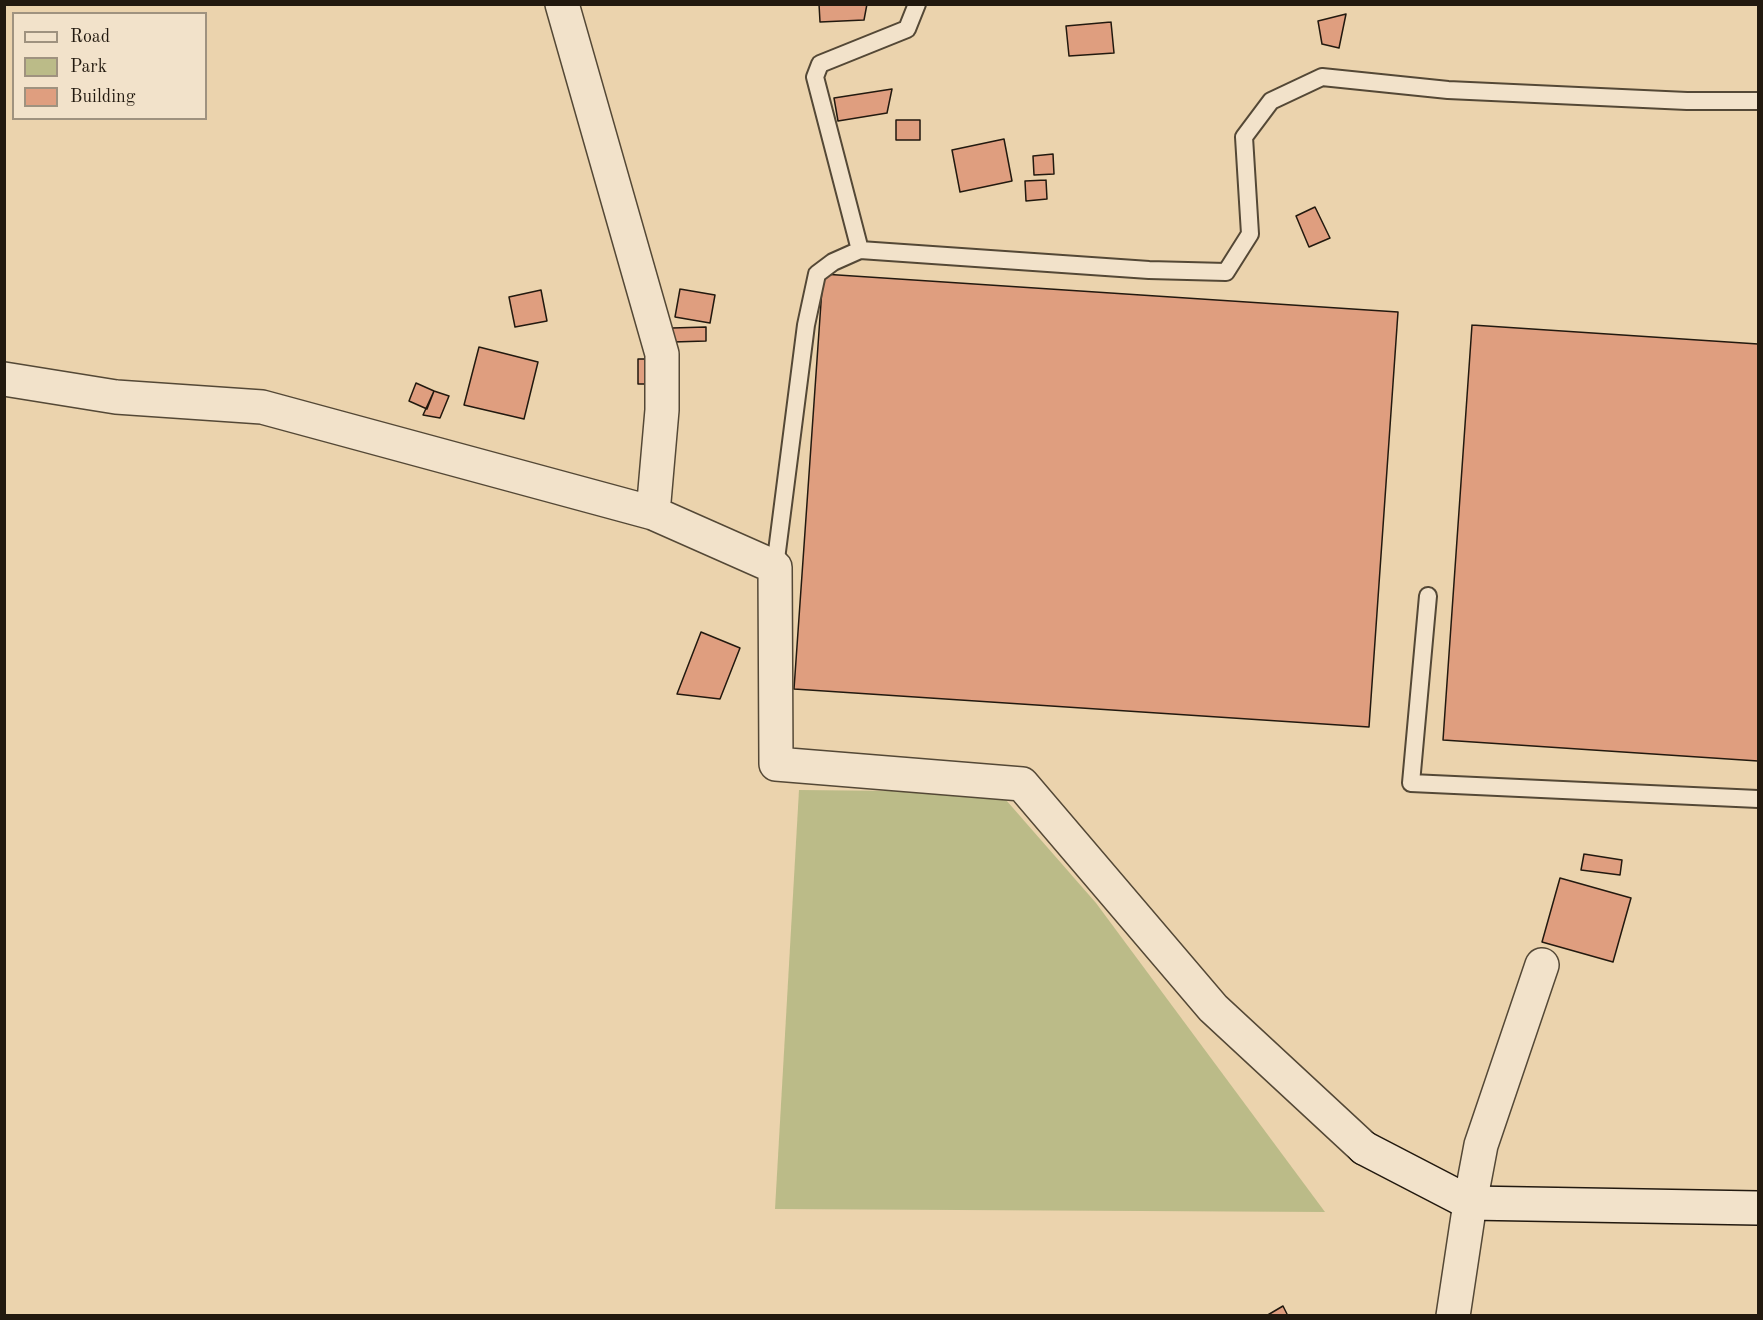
<!DOCTYPE html>
<style>
body{margin:0}
#map{position:relative;width:1763px;height:1320px;overflow:hidden;background:#ebd3ad;font-family:"Old Standard TT",serif}
canvas{display:block}
.frame{position:absolute;inset:0;border:6px solid #22190f;pointer-events:none}
.legend{position:absolute;left:12px;top:12px;width:195px;height:108px;box-sizing:border-box;background:#f2e2ca;border:2px solid #9f927f;margin:0;padding:8px 10px;list-style:none;font-size:18px;color:#22190f}
.legend li{display:flex;align-items:center;gap:12px;height:30px}
.legend b{width:30px;border:2px solid #9f927f}
</style>
<div id="map">
<canvas width="1763" height="1320"></canvas>
<div class="frame"></div>
<ul class="legend">
<li><b style="height:8px;background:#f2e2ca"></b>Road</li>
<li><b style="height:16px;background:#bb8"></b>Park</li>
<li><b style="height:16px;background:#df9e7f"></b>Building</li>
</ul>
</div>
<script>
const g = document.querySelector('canvas').getContext('2d');
g.lineJoin = 'round';
function paint(path, color) {
  g.fillStyle = color;
  g.fill(path, 'evenodd');
}
function toPath(rows) {
  const path = new Path2D();
  for (const r of rows) {
    path.moveTo(r[0], r[1]);
    for (let i = 2; i < r.length; i += 2) path.lineTo(r[i], r[i + 1]);
  }
  return path;
}
function trace(path, color, width, dash) {
  g.strokeStyle = color;
  g.lineWidth = width;
  g.lineCap = dash ? 'butt' : 'round';
  g.setLineDash(dash || []);
  g.stroke(path);
}
paint(toPath([
 [799,790,999,792,1096,903,1325,1212,775,1209]
]), '#bb8');
const building = toPath([
 [819,4,867,4,864,20,820,22,819,4],
 [1346,14,1339,48,1322,44,1318,21,1346,14],
 [1111,22,1114,53,1069,56,1066,26,1111,22],
 [892,89,887,113,838,121,834,98,892,89],
 [896,120,920,120,920,140,896,140,896,120],
 [1004,139,1012,181,960,192,952,150,1004,139],
 [1053,154,1054,174,1034,175,1033,156,1053,154],
 [1046,180,1047,199,1026,201,1025,181,1046,180],
 [1315,207,1330,238,1309,247,1296,216,1315,207],
 [823,274,1398,312,1369,727,794,689,823,274],
 [680,289,715,295,710,323,675,317,680,289],
 [541,290,547,321,515,327,509,297,541,290],
 [1472,325,1758,344,1758,761,1443,740,1472,325],
 [706,327,706,341,673,342,672,328,706,327],
 [479,347,538,362,524,419,464,405,479,347],
 [638,359,659,359,660,384,638,384,638,359],
 [416,383,434,391,427,409,409,401,416,383],
 [434,391,449,396,440,418,423,415,434,391],
 [701,632,740,648,720,699,677,694,701,632],
 [1584,854,1622,860,1620,875,1581,870,1584,854],
 [1560,878,1631,898,1613,962,1542,942,1560,878],
 [1283,1306,1288,1316,1266,1316,1283,1306]
]);
paint(building, '#df9e7f');
trace(building, '#22190f', 1.5);
const lane = toPath([
 [860,250,815,77,820,64,907,29,917,4],
 [775,567,806,325,817,274,833,262,860,250,1149,270,1226,272,1250,234,1244,137,1271,101,1322,77,1448,90,1687,101,1758,101],
 [1428,596,1411,783,1758,799]
]);
const street = toPath([
 [562,4,662,354,662,410,653,513],
 [4,379,116,397,262,407,653,513,775,567,776,764,1022,784,1213,1008,1364,1148],
 [1453,1316,1470,1203,1481,1145,1542,965]
]);
const secondary = toPath([
 [1364,1148,1470,1203,1758,1208]
]);
trace(lane, '#544836', 20);
trace(street, '#544836', 36);
trace(secondary, '#22190f', 36);
trace(lane, '#f2e2ca', 16);
trace(street, '#f2e2ca', 33);
trace(secondary, '#f2e2ca', 33);
</script>
